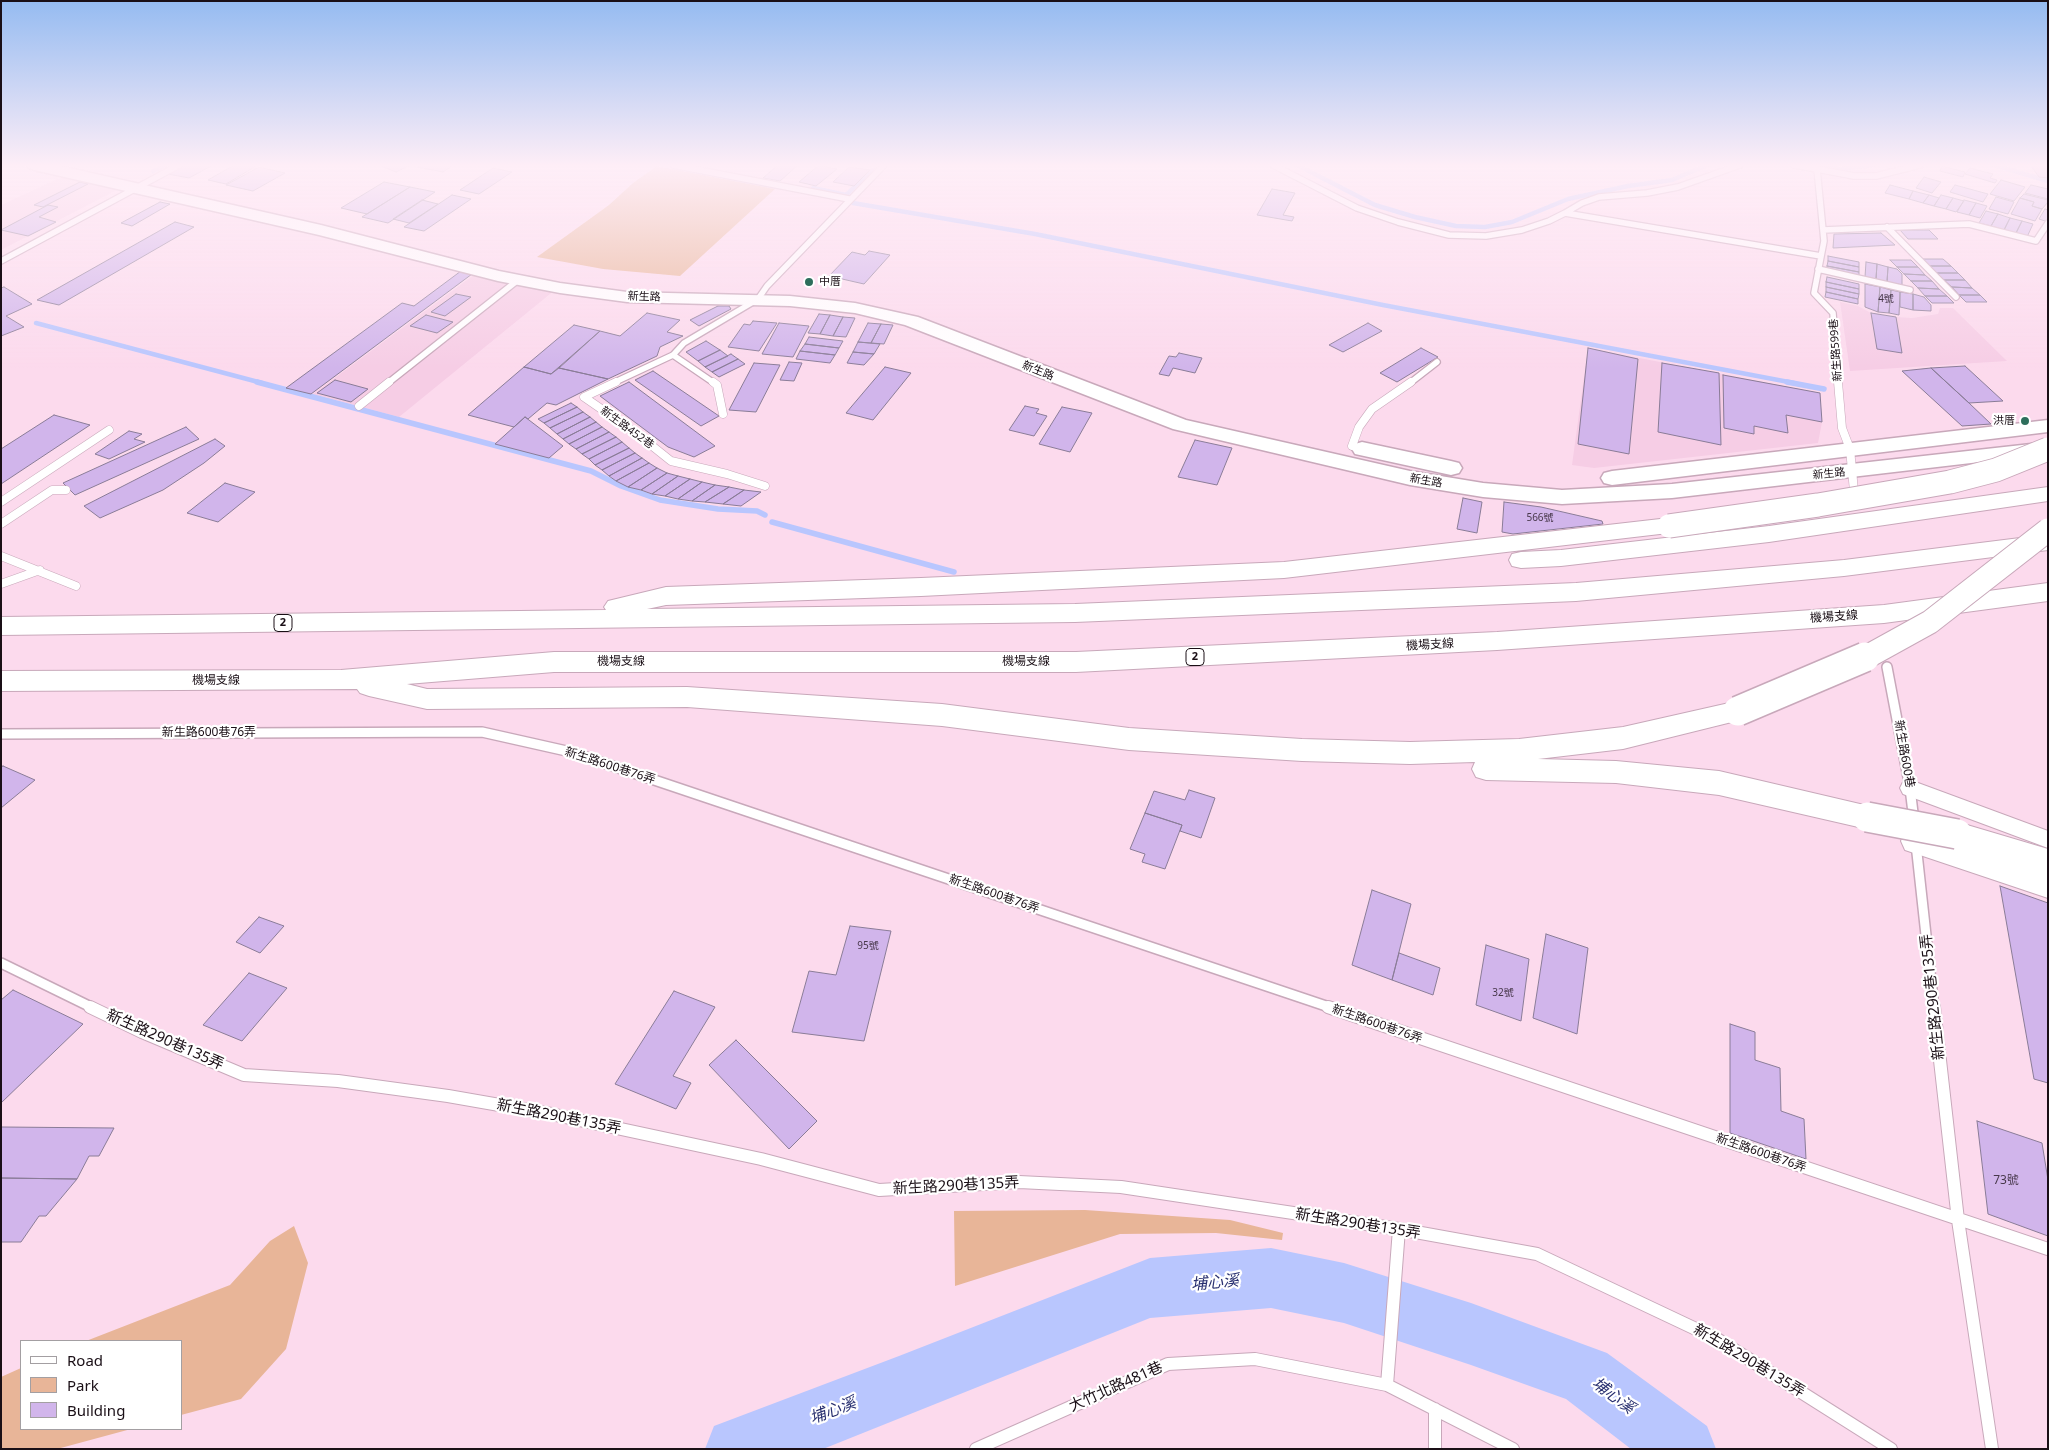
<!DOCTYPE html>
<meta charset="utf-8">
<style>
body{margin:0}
#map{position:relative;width:2049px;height:1450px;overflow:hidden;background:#fcdaed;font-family:"Noto Sans",sans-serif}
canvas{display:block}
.frame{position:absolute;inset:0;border:2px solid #1a0f16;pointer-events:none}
.legend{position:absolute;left:20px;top:1340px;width:162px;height:90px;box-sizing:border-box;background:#fff;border:1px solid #a39fa2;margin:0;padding:6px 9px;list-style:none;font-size:15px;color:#1a0f16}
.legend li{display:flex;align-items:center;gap:10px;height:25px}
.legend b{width:25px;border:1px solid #a39fa2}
</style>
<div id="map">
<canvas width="2049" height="1450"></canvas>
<div class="frame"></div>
<ul class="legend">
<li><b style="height:6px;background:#fff"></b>Road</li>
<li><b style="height:14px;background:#e8b598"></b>Park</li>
<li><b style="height:14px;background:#d1b5eb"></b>Building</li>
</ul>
</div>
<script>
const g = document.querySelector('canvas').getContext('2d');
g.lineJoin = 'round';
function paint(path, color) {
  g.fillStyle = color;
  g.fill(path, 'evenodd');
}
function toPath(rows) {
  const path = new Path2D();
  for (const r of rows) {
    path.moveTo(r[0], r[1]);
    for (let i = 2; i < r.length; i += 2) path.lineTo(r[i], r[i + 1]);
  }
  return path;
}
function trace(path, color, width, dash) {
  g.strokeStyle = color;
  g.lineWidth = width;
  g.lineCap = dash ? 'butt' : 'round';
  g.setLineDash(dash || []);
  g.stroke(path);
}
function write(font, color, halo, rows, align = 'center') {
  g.font = font + ' "Noto Sans","Noto Sans TC",sans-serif';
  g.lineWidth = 4.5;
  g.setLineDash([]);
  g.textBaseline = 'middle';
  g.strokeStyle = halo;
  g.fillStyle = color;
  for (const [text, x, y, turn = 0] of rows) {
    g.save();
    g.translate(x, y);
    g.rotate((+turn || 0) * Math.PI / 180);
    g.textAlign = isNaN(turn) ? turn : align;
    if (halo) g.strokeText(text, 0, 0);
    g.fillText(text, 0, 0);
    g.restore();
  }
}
paint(toPath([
 [64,176,119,189,1,250,1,205],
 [475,274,555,290,399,417,313,394],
 [1840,302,1858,306,1871,313,1896,317,1912,318,1938,314,1940,308,1953,308,2007,361,1850,371],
 [1588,348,1820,393,1822,422,1818,443,1594,468,1572,465]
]), '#f6cde5');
paint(toPath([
 [657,166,775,189,680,276,603,269,537,257,609,205,633,183],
 [1085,1210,1230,1220,1283,1233,1282,1240,1216,1233,1120,1234,955,1286,954,1211],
 [294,1226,308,1263,286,1349,241,1399,181,1415,181,1341,86,1341,230,1285,270,1241],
 [21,1368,21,1429,131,1429,57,1449,1,1449,1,1377]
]), '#e8b598');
trace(toPath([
 [1297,165,1375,205,1415,217,1456,226,1485,227,1512,222,1568,199,1628,186,1672,180,1707,165],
 [1814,165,1840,169,1873,165],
 [1994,165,2048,181],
 [153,171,165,165],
 [813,188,846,195,872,170],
 [853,203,1035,234,1383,305,1794,383],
 [36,323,262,383]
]), '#b9c6fe', 4.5);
trace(toPath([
 [257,382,591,471,621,486,660,500,718,509,757,511,765,515],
 [1787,382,1824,389],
 [772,522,954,572]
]), '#b9c6fe', 5.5);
paint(toPath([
 [1271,1248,1344,1263,1471,1303,1607,1353,1707,1426,1716,1449,1631,1449,1566,1399,1471,1365,1344,1323,1271,1308,1150,1318,823,1449,705,1449,714,1426,899,1356,1150,1258,1271,1248]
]), '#b9c6fe');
const building = toPath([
 [184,165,213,165,189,178,168,174,184,165],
 [234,165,258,165,226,184,208,180,234,165],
 [378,165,411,165,396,172,378,165],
 [420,165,454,165,443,172,417,167,420,165],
 [778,165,797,166,780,181,763,178,778,165],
 [819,165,837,169,816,186,799,182,819,165],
 [2030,165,2048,165,2048,178,2039,177,2030,165],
 [1942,166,1965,172,1963,177,1940,171,1942,166],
 [259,167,285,173,253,191,226,185,259,167],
 [849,167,870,170,854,186,833,182,849,167],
 [493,168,512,172,479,194,460,190,493,168],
 [1970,168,1993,174,1990,178,1997,180,1995,183,1965,174,1970,168],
 [1924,177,1941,182,1932,193,1916,188,1924,177],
 [2001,180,2025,187,2014,201,1990,194,2001,180],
 [80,182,88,184,43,207,34,205,80,182],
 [384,182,410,187,367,214,341,208,384,182],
 [1890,185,1913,191,1909,199,1885,193,1890,185],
 [1955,185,1988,194,1983,202,1950,192,1955,185],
 [2031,185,2048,189,2048,199,2025,193,2031,185],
 [410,187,435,192,388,223,362,217,410,187],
 [1272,189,1295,193,1283,215,1294,217,1292,221,1257,215,1272,189],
 [1913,191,1929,195,1923,203,1909,199,1913,191],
 [2024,194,2048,200,2048,202,2042,209,2032,206,2034,202,2020,198,2024,194],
 [452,195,471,199,424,231,404,227,452,195],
 [1929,195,1939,198,1934,206,1923,203,1929,195],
 [1941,195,1953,198,1946,209,1934,206,1941,195],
 [1996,197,2014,202,2008,214,1989,209,1996,197],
 [1953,198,1964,201,1956,212,1946,209,1953,198],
 [2020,198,2034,202,2032,206,2042,209,2035,221,2011,214,2020,198],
 [422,200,438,204,409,223,393,219,422,200],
 [1964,200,1976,203,1969,215,1957,212,1964,200],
 [160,202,170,204,132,226,121,223,160,202],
 [1976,203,1987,206,1980,218,1969,215,1976,203],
 [48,205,58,207,39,217,56,222,28,236,1,230,48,205],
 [2045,209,2048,210,2048,222,2039,219,2045,209],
 [1986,211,1998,214,1991,226,1979,223,1986,211],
 [1998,214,2010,218,2004,230,1991,226,1998,214],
 [2010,218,2022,221,2016,233,2004,230,2010,218],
 [2022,221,2033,224,2027,237,2016,233,2022,221],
 [175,222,194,227,59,305,37,300,175,222],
 [1900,230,1929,230,1938,239,1908,239,1900,230],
 [1881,233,1895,245,1833,248,1834,234,1881,233],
 [869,251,890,255,864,284,829,276,852,252,865,255,869,251],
 [1828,256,1859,262,1859,267,1828,261,1828,256],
 [1922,259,1943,259,1951,266,1930,266,1922,259],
 [1890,260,1911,260,1918,267,1897,267,1890,260],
 [1828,261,1859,267,1859,272,1827,266,1828,261],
 [1866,262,1877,264,1876,279,1865,277,1866,262],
 [1877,264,1888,267,1887,282,1876,279,1877,264],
 [1827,266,1859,272,1859,277,1827,270,1827,266],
 [1930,266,1951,266,1958,273,1937,273,1930,266],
 [1888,267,1897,269,1902,274,1902,285,1887,282,1888,267],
 [1897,267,1918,267,1925,275,1904,274,1897,267],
 [461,271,472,274,311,394,286,388,402,303,414,306,461,271],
 [1937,273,1958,273,1965,280,1944,280,1937,273],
 [1904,274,1925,275,1932,281,1911,281,1904,274],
 [1827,277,1859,284,1859,289,1826,282,1827,277],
 [1944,280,1965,280,1972,288,1952,287,1944,280],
 [1911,281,1932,281,1939,289,1918,288,1911,281],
 [1826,282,1859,289,1859,294,1826,287,1826,282],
 [1865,284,1880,287,1878,312,1865,307,1865,284],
 [4,287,32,304,6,316,24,327,1,336,1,288,4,287],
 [1826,287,1859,294,1858,299,1826,292,1826,287],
 [1880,287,1891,290,1889,313,1878,312,1880,287],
 [1952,287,1972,288,1980,295,1959,295,1952,287],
 [1918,288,1939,289,1947,296,1925,296,1918,288],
 [1891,290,1900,292,1899,315,1889,313,1891,290],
 [1826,292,1858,299,1858,304,1825,297,1826,292],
 [1900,292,1913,294,1913,310,1900,307,1900,292],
 [456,294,471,297,445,316,431,312,456,294],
 [1913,294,1924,297,1931,305,1931,311,1913,310,1913,294],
 [1959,295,1980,295,1987,302,1966,302,1959,295],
 [1925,296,1947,296,1954,303,1932,303,1925,296],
 [718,306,729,306,731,309,699,326,690,320,718,306],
 [647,313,680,320,667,332,683,336,660,347,657,356,608,379,559,368,600,331,620,336,647,313],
 [1871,313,1896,317,1902,353,1877,349,1871,313],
 [819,314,830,315,820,334,808,333,819,314],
 [426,315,453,322,437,333,410,326,426,315],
 [830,315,843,317,833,336,820,334,830,315],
 [843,317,855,318,846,337,833,336,843,317],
 [753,321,777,323,759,351,728,347,744,324,750,325,753,321],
 [779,323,809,326,793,357,762,354,779,323],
 [868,323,881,324,871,343,858,342,868,323],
 [1368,323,1382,331,1343,352,1329,345,1368,323],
 [881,324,893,325,884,344,871,343,881,324],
 [574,325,600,331,551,374,524,367,574,325],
 [809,337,843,341,839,348,805,344,809,337],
 [706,341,720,350,698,361,686,352,706,341],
 [858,342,880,344,874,354,853,352,858,342],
 [805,344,839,348,835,355,800,351,805,344],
 [1421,348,1438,357,1397,382,1380,373,1421,348],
 [1588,348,1638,359,1629,454,1578,444,1588,348],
 [720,350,728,356,705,367,698,361,720,350],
 [800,351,835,355,830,363,796,359,800,351],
 [853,352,874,354,864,365,847,363,853,352],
 [1179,353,1202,358,1195,373,1173,368,1169,376,1159,374,1169,356,1176,357,1179,353],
 [731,354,738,359,712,372,705,367,731,354],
 [738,359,745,364,719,377,712,372,738,359],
 [789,362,802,363,794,381,780,380,789,362],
 [754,363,780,365,756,412,729,410,754,363],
 [1662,363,1719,373,1721,445,1658,432,1662,363],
 [1965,366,2003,401,1969,403,1931,368,1965,366],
 [524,367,551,374,559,368,608,379,556,405,547,403,528,419,525,417,514,427,468,415,524,367],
 [885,367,911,373,873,420,846,413,885,367],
 [1931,368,1969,403,1991,424,1962,426,1902,371,1931,368],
 [653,371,719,416,701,426,635,380,653,371],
 [1723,375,1820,393,1822,422,1786,415,1788,433,1754,426,1754,434,1724,428,1723,375],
 [335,380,368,389,351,402,317,393,335,380],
 [629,382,715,446,694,457,668,447,600,396,629,382],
 [571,403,577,407,544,423,538,419,571,403],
 [1025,406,1039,409,1036,413,1047,416,1034,436,1009,430,1025,406],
 [577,407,583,412,550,428,544,423,577,407],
 [1062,407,1092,413,1070,452,1039,444,1062,407],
 [583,412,590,417,557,434,550,428,583,412],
 [54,415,90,425,1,484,1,449,54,415],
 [525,417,563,446,549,458,495,444,525,417],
 [590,417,596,422,563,439,557,434,590,417],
 [596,422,602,427,569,444,563,439,596,422],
 [186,427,199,439,75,495,63,483,186,427],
 [602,427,609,432,576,449,569,444,602,427],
 [129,431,142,434,134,439,145,442,109,459,95,454,129,431],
 [609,432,616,437,582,454,576,449,609,432],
 [616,437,622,442,589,459,582,454,616,437],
 [215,439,225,446,204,463,163,490,100,518,84,506,215,439],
 [1195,440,1232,448,1217,485,1178,477,1195,440],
 [622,442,629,448,595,465,589,459,622,442],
 [629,448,635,453,602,470,595,465,629,448],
 [635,453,642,458,609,476,602,470,635,453],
 [642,458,649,463,616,481,609,476,642,458],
 [649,463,657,468,628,487,616,481,649,463],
 [657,468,667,473,641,490,628,487,657,468],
 [667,473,678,476,652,494,641,490,667,473],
 [678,476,690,479,665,496,652,494,678,476],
 [690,479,702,482,678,499,665,496,690,479],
 [702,482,715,485,692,501,678,499,702,482],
 [225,483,255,492,218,522,187,513,225,483],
 [715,485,729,487,705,502,692,501,715,485],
 [729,487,744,490,723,504,705,502,729,487],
 [744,490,761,492,741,506,723,504,744,490],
 [1463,498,1482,502,1477,533,1457,529,1463,498],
 [1504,502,1541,507,1602,521,1603,524,1513,534,1502,532,1504,502],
 [3,766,35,780,1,808,1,767,3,766],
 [1189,790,1215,798,1201,838,1180,831,1182,825,1145,813,1154,791,1185,800,1189,790],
 [1145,813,1182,825,1165,869,1142,862,1145,854,1130,849,1145,813],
 [2000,886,2048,903,2048,1083,2034,1079,2000,886],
 [1372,890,1411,904,1392,980,1352,965,1372,890],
 [259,917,284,926,260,953,236,942,259,917],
 [850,926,891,931,864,1041,792,1032,809,971,836,975,850,926],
 [1546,934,1588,948,1577,1034,1533,1018,1546,934],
 [1486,945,1529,959,1521,1021,1476,1005,1486,945],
 [1399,953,1440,968,1433,995,1392,980,1399,953],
 [249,973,287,988,242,1041,203,1025,249,973],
 [13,990,83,1024,1,1103,1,1000,13,990],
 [674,991,715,1007,673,1076,691,1083,676,1109,615,1084,674,991],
 [1730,1024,1755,1032,1755,1060,1780,1068,1781,1111,1804,1119,1806,1159,1730,1133,1730,1024],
 [736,1040,817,1121,789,1149,709,1065,736,1040],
 [1977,1121,2042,1143,2048,1180,2048,1236,1988,1214,1977,1121],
 [1,1127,114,1128,99,1156,89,1156,77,1179,1,1178,1,1127],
 [1,1178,77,1179,46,1216,39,1216,21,1242,1,1242,1,1178]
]);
paint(building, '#d1b5eb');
trace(building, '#8a7c97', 1);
const laneFar3 = toPath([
 [673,165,849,199],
 [1273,165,1357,208,1398,222,1449,235,1486,236,1522,230,1549,221,1565,213],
 [1740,165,1678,187,1647,193,1599,197,1582,203,1565,213,1821,256],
 [1794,165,1817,169,1824,241,1814,293,1833,313,1838,383],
 [1817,169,1854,176,1876,176,1920,165],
 [1887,227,1956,297],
 [1823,230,1969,224,2036,241,2048,223],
 [1,261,179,165],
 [1818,269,1910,290],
 [673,355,714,383],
 [388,383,518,280],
 [613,383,673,355,684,343,758,299,767,286,884,165],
 [1410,383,1437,362]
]);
const laneFar2 = toPath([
 [616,382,584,397,636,433,671,461,727,474,765,486],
 [713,382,717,385,723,414],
 [1838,382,1842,428,1850,449,1854,491],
 [359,406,389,382],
 [1352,446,1359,427,1372,409,1411,382],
 [1,502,109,430],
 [1,524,52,490,66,490],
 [1,556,76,586],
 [1,584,40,570]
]);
const laneFar1 = toPath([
 [1887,667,1910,788,1914,821],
 [1,734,482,732,571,752,1332,1008],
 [1916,844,1934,1008],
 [1,963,93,1008]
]);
const lane = toPath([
 [90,1007,142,1032,244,1075,338,1081,448,1096,551,1114,761,1159,879,1190,1019,1182,1121,1187,1399,1229,1537,1254,1717,1339,1891,1449],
 [1328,1007,2048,1249],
 [1934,1007,1958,1220,1992,1449],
 [1387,1385,1399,1229],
 [1435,1409,1435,1449],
 [976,1449,1168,1364,1255,1359,1387,1385,1513,1449]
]);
const street = toPath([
 [1910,780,2048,831,2048,848,1903,794,1900,788,1903,782,1910,780]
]);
const secondary = toPath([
 [26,165,56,165,321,225,499,271,560,283,627,292,790,296,855,303,918,317,1186,420,1410,471,1483,483,1562,490,1672,484,2040,443,2047,445,2048,454,1672,498,1562,504,1483,497,1410,485,1173,429,905,325,855,313,790,306,627,302,560,293,498,281,319,235,34,170,29,168,26,165],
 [2048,420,2048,432,1612,485,1604,483,1601,478,1604,473,1612,471,2048,420],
 [1362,442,1451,461,1459,463,1462,468,1459,473,1451,475,1355,454,1352,449,1355,444,1362,442]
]);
const primary = toPath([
 [1916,828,2048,872,2048,898,1905,850,1901,841,1905,832,1916,828]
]);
const highway = toPath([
 [2048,487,2048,501,1769,542,1561,566,1521,568,1512,566,1509,560,1512,554,1521,552,1561,550,1769,526,2048,487],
 [1669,518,1677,520,1681,526,1677,532,1284,578,921,596,666,605,647,609,1075,604,1576,583,1844,560,2044,535,2048,536,2048,550,1844,576,1576,601,1075,622,1,635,1,617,606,610,604,607,608,601,666,587,921,578,1284,562,1669,518],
 [2048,583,2048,601,1884,623,1497,650,1076,672,554,672,407,684,427,689,687,687,942,704,1129,728,1302,739,1410,742,1519,739,1623,727,1738,701,1748,704,1752,711,1748,718,1623,749,1538,759,1616,761,1719,771,1877,808,1882,817,1877,826,1867,829,1719,795,1616,783,1486,780,1476,777,1472,769,1475,762,1410,764,1302,761,1129,750,942,726,687,707,427,709,369,696,360,693,357,689,1,691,1,671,341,670,554,652,1076,652,1497,632,1884,605,2048,583],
 [1957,822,2048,849,2048,875,1947,843,1942,834,1947,825,1957,822]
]);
trace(laneFar3, '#c8a8ba', 8);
trace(laneFar2, '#c8a8ba', 9);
trace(laneFar1, '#c8a8ba', 12);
trace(lane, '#c8a8ba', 14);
trace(street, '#c8a8ba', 2);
trace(secondary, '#c8a8ba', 3);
trace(primary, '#c8a8ba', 2);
trace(highway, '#c8a8ba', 2);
trace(laneFar3, '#fff', 5.5);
trace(laneFar2, '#fff', 8);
trace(laneFar1, '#fff', 9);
trace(lane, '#fff', 12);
paint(street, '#fff');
paint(secondary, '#fff');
paint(primary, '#fff');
paint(highway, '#fff');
const highwayBridgeFar1 = toPath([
 [1669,526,1818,505,1950,482,1996,470,2048,449],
 [1863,659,1930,622,2048,530]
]);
const highwayBridge = toPath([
 [1738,711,1865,657],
 [1867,817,1957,834]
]);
trace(highwayBridgeFar1, '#c8a8ba', 25, []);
trace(highwayBridge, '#c8a8ba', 32, []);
trace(highwayBridgeFar1, '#fff', 23);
trace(highwayBridge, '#fff', 29);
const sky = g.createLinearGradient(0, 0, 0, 368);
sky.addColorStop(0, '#95bbf1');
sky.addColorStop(0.45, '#feeef7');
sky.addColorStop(1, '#feeef700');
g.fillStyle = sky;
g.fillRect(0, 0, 2049, 368);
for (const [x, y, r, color] of [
 [809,282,5,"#2e6e5c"],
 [2025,421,5,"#2e6e5c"]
]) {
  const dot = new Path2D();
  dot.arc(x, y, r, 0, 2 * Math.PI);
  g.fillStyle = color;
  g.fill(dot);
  trace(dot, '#fff', 2);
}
write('10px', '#48384b', null, [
 ["4號",1886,299],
 ["566號",1540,518],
 ["95號",868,946],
 ["32號",1503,993]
]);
write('11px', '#1a0f16', '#fff', [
 ["中厝",819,282],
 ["洪厝",2015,421,"right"]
], 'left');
write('11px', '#1a0f16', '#fff', [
 ["新生路",644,297,2],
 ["新生路599巷",1836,350,-94],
 ["新生路",1038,371,22],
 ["新生路452巷",627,428,36],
 ["新生路",1829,474,-6],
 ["新生路",1426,481,10]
]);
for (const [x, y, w] of [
 [283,623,18],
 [1195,657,18]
]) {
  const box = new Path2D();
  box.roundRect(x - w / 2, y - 8.5, w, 17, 4);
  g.fillStyle = '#fff';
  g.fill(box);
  trace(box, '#1a0f16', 1);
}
write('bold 11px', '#1a0f16', null, [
 ["2",283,623],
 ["2",1195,657]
]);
write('12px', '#1a0f16', '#fff', [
 ["機場支線",1834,617,-4],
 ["機場支線",1430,645,-3],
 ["機場支線",621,662],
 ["機場支線",1026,662],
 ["機場支線",216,681],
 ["新生路600巷76弄",209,733],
 ["新生路600巷",1904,754,80],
 ["新生路600巷76弄",610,766,18],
 ["新生路600巷76弄",994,894,19],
 ["新生路600巷76弄",1377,1024,19],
 ["新生路600巷76弄",1761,1153,19]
]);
write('12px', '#48384b', null, [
 ["73號",2006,1181]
]);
write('15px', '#1a0f16', '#fff', [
 ["新生路290巷135弄",1933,997,-96],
 ["新生路290巷135弄",165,1040,24],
 ["新生路290巷135弄",559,1117,11],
 ["新生路290巷135弄",956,1186,-3],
 ["新生路290巷135弄",1358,1224,9],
 ["新生路290巷135弄",1749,1361,31],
 ["大竹北路481巷",1116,1387,-24]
]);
write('italic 16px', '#293070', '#fff', [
 ["埔心溪",1215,1283,-5],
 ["埔心溪",1613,1396,37],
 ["埔心溪",833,1411,-21]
]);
</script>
